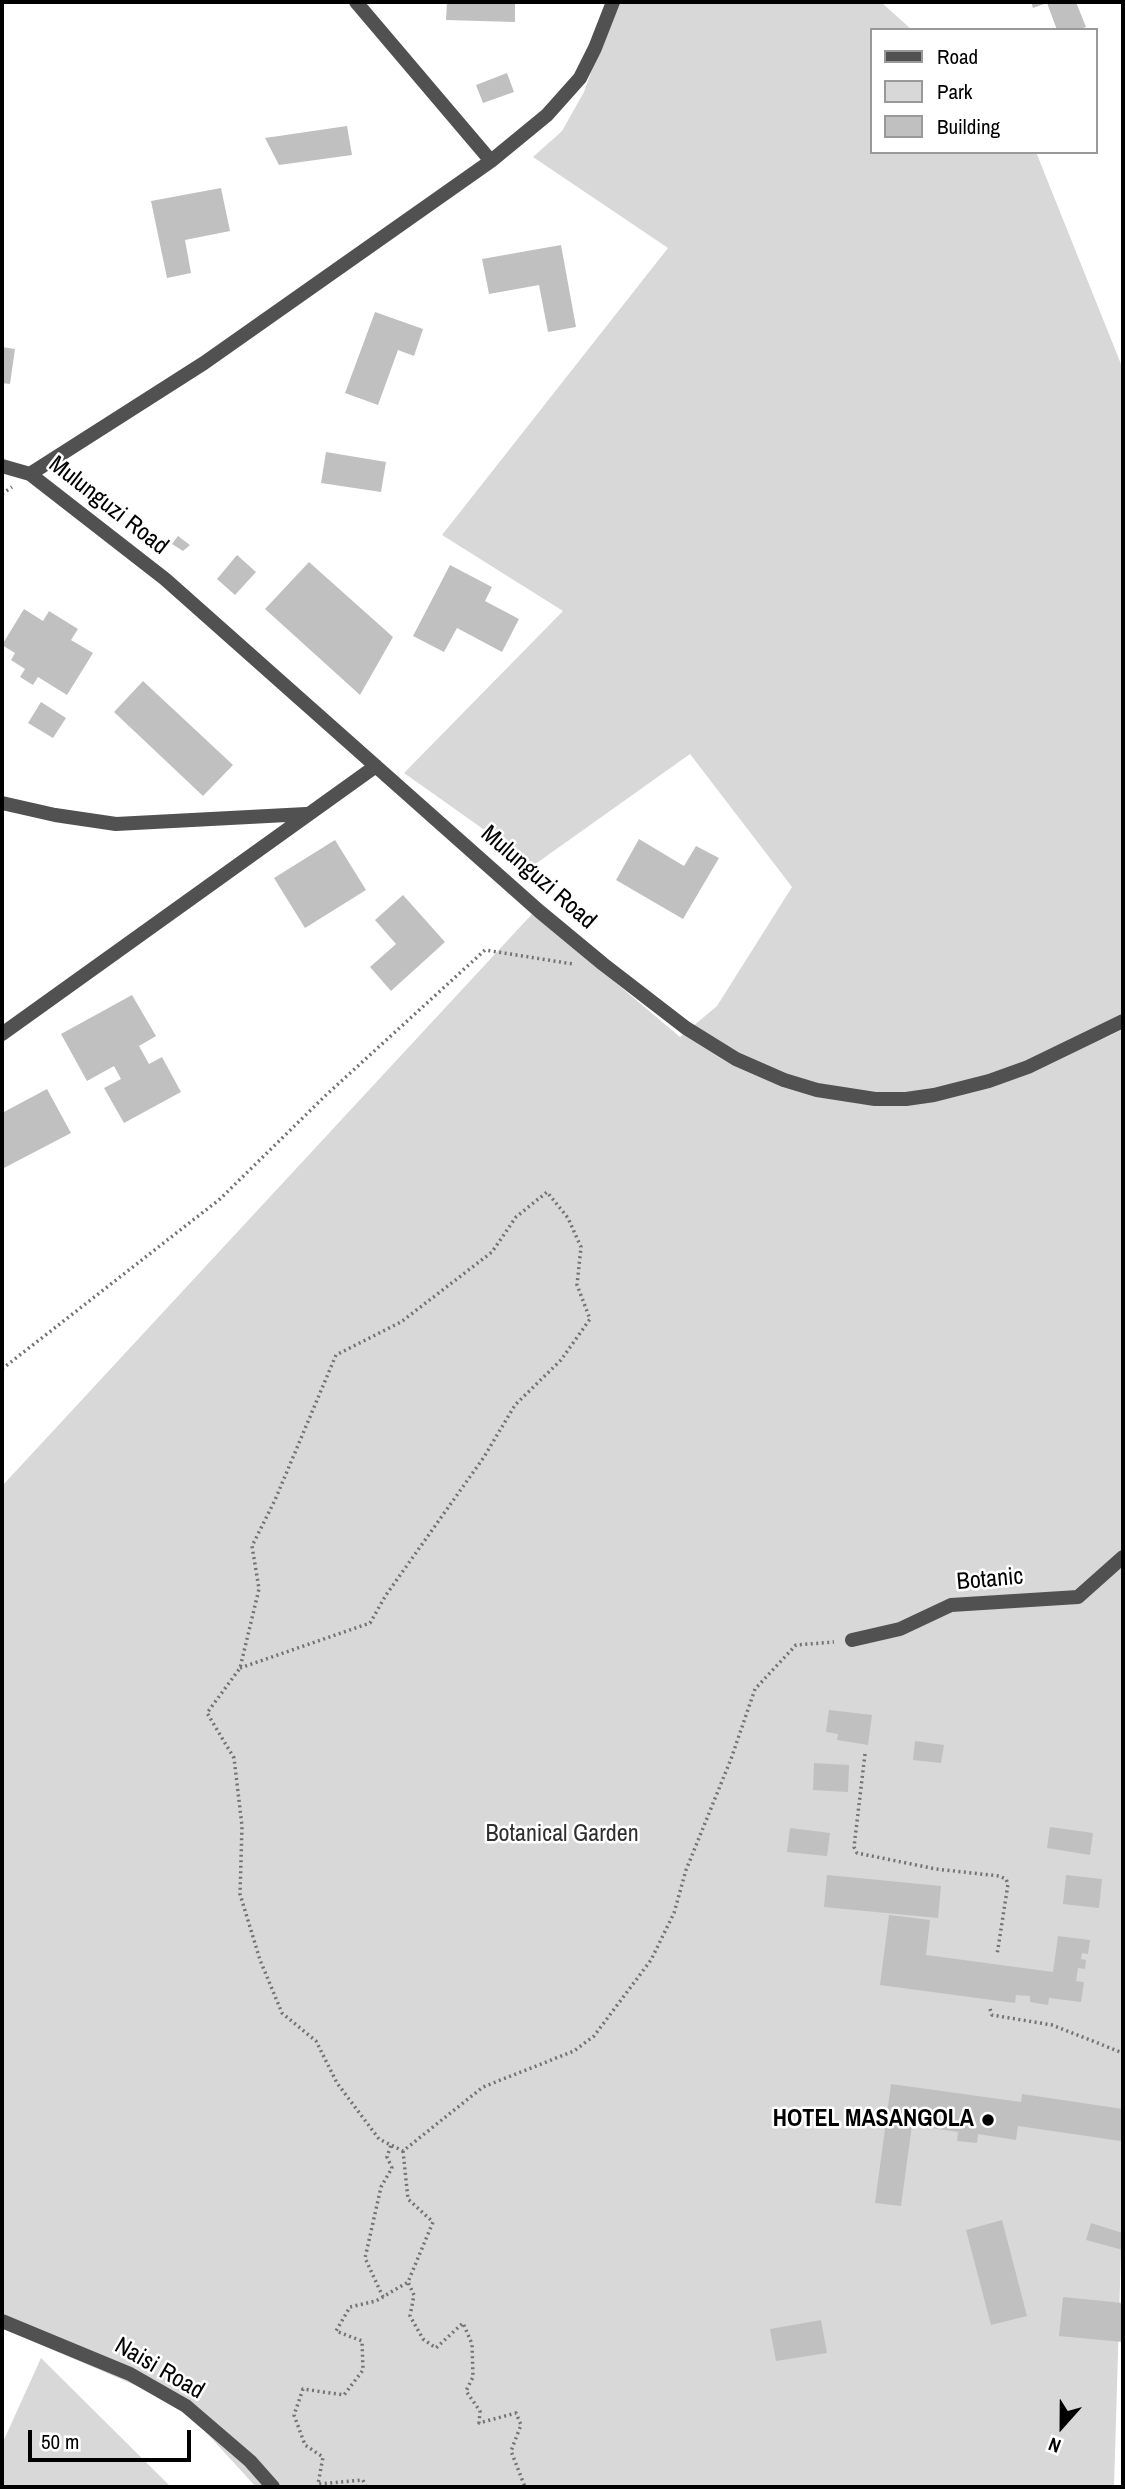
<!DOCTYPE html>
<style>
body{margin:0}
#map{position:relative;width:1125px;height:2489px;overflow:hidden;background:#fff;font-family:"Archivo Narrow",sans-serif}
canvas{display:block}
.frame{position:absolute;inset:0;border:4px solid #000;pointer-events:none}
.legend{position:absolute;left:870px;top:28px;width:228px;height:126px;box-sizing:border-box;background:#fff;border:2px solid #999;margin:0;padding:9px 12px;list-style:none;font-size:21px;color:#000}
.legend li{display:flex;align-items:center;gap:14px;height:35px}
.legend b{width:35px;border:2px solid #999}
.north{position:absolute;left:1027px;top:2391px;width:70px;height:70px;-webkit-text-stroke:5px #fff;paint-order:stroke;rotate:201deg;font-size:19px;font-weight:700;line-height:28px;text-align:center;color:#000}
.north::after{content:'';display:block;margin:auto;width:24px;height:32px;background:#000;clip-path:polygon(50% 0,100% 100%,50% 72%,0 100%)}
.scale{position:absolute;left:28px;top:2430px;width:163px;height:32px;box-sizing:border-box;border:4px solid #000;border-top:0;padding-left:9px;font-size:21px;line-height:24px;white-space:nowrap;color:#000;-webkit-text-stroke:5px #fff;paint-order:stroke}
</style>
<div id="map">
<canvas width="1125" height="2489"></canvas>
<div class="frame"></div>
<ul class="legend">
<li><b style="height:9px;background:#515151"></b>Road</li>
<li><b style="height:19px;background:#d8d8d8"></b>Park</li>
<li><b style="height:19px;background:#c0c0c0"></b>Building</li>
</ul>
<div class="north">N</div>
<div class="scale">50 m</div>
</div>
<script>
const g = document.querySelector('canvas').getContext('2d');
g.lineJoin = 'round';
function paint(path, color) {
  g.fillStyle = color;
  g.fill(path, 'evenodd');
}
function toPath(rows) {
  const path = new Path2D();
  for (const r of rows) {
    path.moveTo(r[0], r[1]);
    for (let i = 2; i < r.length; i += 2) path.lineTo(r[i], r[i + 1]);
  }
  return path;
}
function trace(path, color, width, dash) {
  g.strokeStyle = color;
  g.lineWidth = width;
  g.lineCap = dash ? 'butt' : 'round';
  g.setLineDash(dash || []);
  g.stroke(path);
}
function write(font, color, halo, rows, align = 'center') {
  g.font = font + ' "Archivo Narrow",sans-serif';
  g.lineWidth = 5;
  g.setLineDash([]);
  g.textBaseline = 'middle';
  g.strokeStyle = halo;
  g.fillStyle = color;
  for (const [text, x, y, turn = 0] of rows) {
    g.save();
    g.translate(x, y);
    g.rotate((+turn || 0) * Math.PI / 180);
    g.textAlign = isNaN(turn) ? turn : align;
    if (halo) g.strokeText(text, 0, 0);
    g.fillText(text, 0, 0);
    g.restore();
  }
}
paint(toPath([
 [616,2,881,2,912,30,871,30,871,152,1036,152,1123,369,1123,1027,1099,1041,1123,1029,1123,2184,1114,2487,256,2487,181,2405,2,2328,2,1486,533,913,680,1037,717,1006,792,887,690,754,534,865,404,773,563,611,442,535,668,248,533,157,562,131,584,92],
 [41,2358,171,2487,2,2487,2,2444]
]), '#d8d8d8');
paint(toPath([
 [447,2,515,2,515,22,446,20],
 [1031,2,1076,2,1086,27,1078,30,1057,30,1047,3,1033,8],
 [507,73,514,92,483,103,476,85],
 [347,126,352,155,279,165,265,138],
 [221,188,230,231,185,240,191,273,167,278,151,201],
 [561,245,576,327,548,332,539,285,489,294,482,259],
 [375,312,423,329,414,356,398,350,378,405,345,393],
 [2,347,15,349,10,384,2,383],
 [326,452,386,462,381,492,321,483],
 [178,536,190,545,183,551,172,544],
 [237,555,256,572,235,595,217,579],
 [309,562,393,637,360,695,265,609],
 [450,565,492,587,485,601,519,619,502,652,457,628,444,652,413,636],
 [24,609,43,621,49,611,78,629,71,640,93,653,67,695,38,677,33,685,20,677,25,669,11,660,15,653,2,645],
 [143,681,233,765,203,796,114,712],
 [41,702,66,718,53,738,28,723],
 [639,839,684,866,696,846,719,858,683,919,616,880],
 [335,840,366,890,305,928,274,878],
 [403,895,445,942,391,991,370,967,396,944,375,920],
 [132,995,156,1036,139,1046,149,1064,162,1057,181,1092,124,1123,104,1088,121,1079,114,1066,87,1081,61,1034],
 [47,1089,71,1133,2,1169,2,1113],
 [829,1710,872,1715,868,1745,837,1740,838,1734,826,1732],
 [915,1741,944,1745,941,1763,913,1760],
 [814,1763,849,1765,848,1792,813,1790],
 [1050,1827,1093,1833,1090,1855,1047,1848],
 [790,1828,830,1833,827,1856,787,1852],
 [827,1875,941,1886,938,1918,824,1907],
 [1066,1875,1102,1879,1099,1908,1063,1904],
 [889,1915,930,1920,926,1955,1053,1972,1058,1936,1090,1940,1088,1954,1082,1953,1081,1959,1086,1960,1085,1969,1078,1968,1076,1981,1084,1982,1081,2002,1049,1998,1048,2005,1030,2002,1030,1996,1016,1995,1015,2003,880,1985],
 [891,2084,1021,2102,1022,2094,1123,2109,1121,2141,1018,2126,1016,2140,978,2134,977,2143,957,2141,958,2132,912,2125,901,2206,875,2203],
 [1002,2220,1027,2316,991,2325,966,2230],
 [1091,2223,1123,2233,1123,2250,1086,2240],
 [1063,2297,1123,2303,1123,2342,1059,2336],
 [821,2320,827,2353,776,2361,770,2329]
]), '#c0c0c0');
trace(toPath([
 [2,494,12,487],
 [2,1369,220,1199,325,1096,485,950,573,964],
 [240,1668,370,1623,386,1595,484,1457,515,1405,561,1360,590,1319,577,1285,581,1247,568,1218,547,1192,516,1217,492,1252,401,1322,336,1355,275,1500,252,1546,259,1589,240,1668,207,1713,234,1758,242,1826,240,1894,260,1960,282,2013,316,2041,337,2083,379,2139,403,2151,483,2087,574,2051,594,2036,651,1960,674,1913,686,1870,731,1759,755,1689,796,1645,834,1642],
 [865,1754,854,1847,857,1853,936,1869,999,1876,1006,1879,1008,1884,997,1955],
 [990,2009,992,2015,1052,2025,1123,2053],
 [403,2151,408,2199,433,2222,408,2282,414,2295,410,2316,423,2339,436,2348,463,2323,472,2344,473,2377,466,2391,480,2411,479,2423,516,2413,521,2425,511,2451,525,2487],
 [383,2297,365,2258,381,2187,392,2168,387,2157,391,2145],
 [366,2487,363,2480,318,2484,323,2457,305,2445,294,2415,303,2389,344,2395,363,2370,362,2341,336,2331,350,2307,376,2301,408,2282]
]), '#737373', 3.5, [2, 3.5]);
trace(toPath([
 [356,2,491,161],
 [2,466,30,474,165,579,539,911,603,964,686,1028,736,1059,784,1080,817,1090,875,1099,906,1099,934,1095,989,1081,1028,1067,1123,1021],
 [30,474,204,363,491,161,547,115,580,78,595,48,613,2],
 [2,803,55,815,116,824,306,814],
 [2,1034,376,766],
 [852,1640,900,1629,951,1605,1078,1597,1123,1557],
 [2,2321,130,2374,186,2406,250,2461,273,2487]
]), '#515151', 14);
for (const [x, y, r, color] of [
 [988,2120,7,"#000"]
]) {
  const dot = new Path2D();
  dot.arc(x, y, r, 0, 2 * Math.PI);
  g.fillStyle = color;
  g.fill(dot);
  trace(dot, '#fff', 2.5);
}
write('24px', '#000', '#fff', [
 ["Mulunguzi Road",108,506,38],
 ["Mulunguzi Road",538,878,41],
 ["Botanic",990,1580,-5],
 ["Naisi Road",159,2369,30]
]);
write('24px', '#2f2f2f', '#fff', [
 ["Botanical Garden",562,1835]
]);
write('bold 24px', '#000', '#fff', [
 ["HOTEL MASANGOLA",974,2120]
], 'right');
</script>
